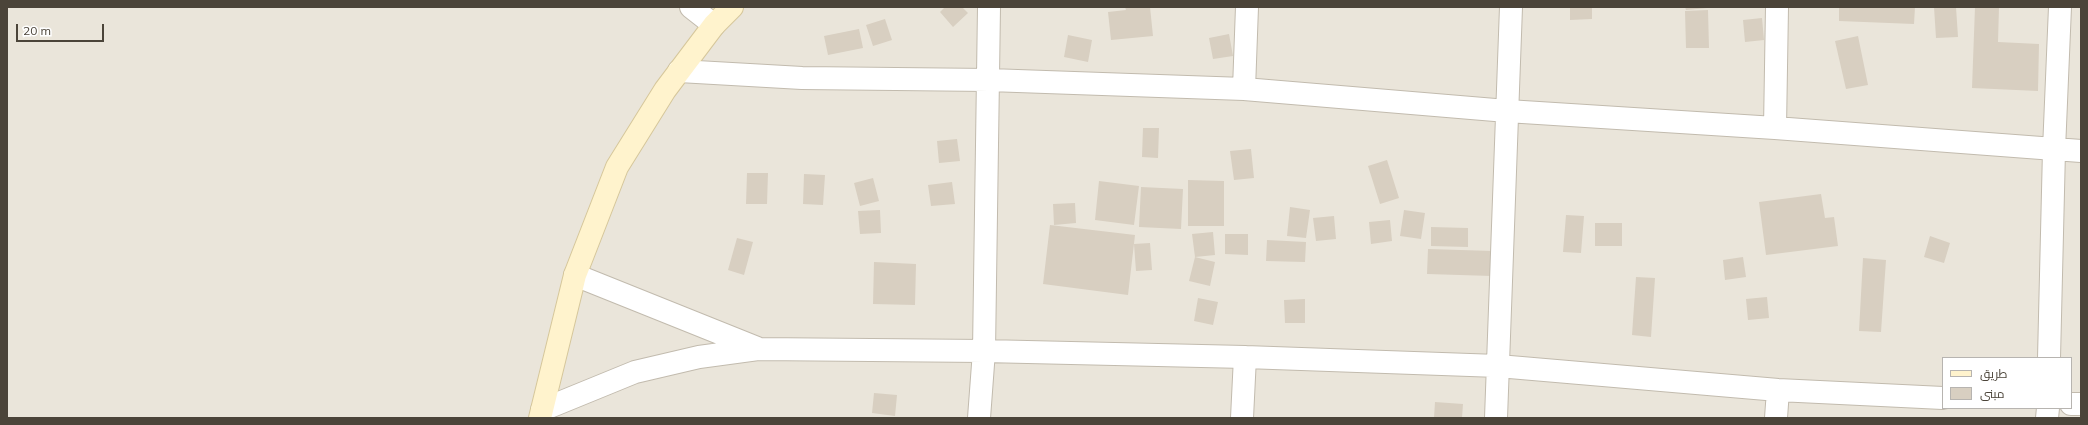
<!DOCTYPE html>
<meta charset="utf-8">
<style>
body{margin:0}
#map{position:relative;width:2088px;height:425px;overflow:hidden;background:#f6f3ec;font-family:Mulish,Cairo,sans-serif}
canvas{display:block}
.frame{position:absolute;inset:0;border:8px solid #4b4439;pointer-events:none}
.legend{position:absolute;left:1942px;top:357px;width:130px;height:52px;box-sizing:border-box;background:#fff;border:1px solid #b7b4b0;margin:0;padding:5px 7px;list-style:none;font-size:12px;color:#4b4439}
.legend li{display:flex;align-items:center;gap:8px;height:20px}
.legend b{width:20px;border:1px solid #b7b4b0}
.scale{position:absolute;left:16px;top:24px;width:88px;height:18px;box-sizing:border-box;border:2px solid #4b4439;border-top:0;padding-left:5px;font-size:12px;line-height:14px;white-space:nowrap;color:#4b4439;-webkit-text-stroke:3px #fff;paint-order:stroke}
</style>
<div id="map">
<canvas width="2088" height="425"></canvas>
<div class="frame"></div>
<ul class="legend">
<li><b style="height:5px;background:#fff3cd"></b>طريق</li>
<li><b style="height:11px;background:#d8cfc1"></b>مبنى</li>
</ul>
<div class="scale">20 m</div>
</div>
<script>
const g = document.querySelector('canvas').getContext('2d');
g.lineJoin = 'round';
function paint(path, color) {
  g.fillStyle = color;
  g.fill(path, 'evenodd');
}
function toPath(rows) {
  const path = new Path2D();
  for (const r of rows) {
    path.moveTo(r[0], r[1]);
    for (let i = 2; i < r.length; i += 2) path.lineTo(r[i], r[i + 1]);
  }
  return path;
}
function trace(path, color, width, dash) {
  g.strokeStyle = color;
  g.lineWidth = width;
  g.lineCap = dash ? 'butt' : 'round';
  g.setLineDash(dash || []);
  g.stroke(path);
}
paint(toPath([
 [7,7,2081,7,2081,418,7,418],
 [1943,358,2071,358,2071,408,1943,408]
]), '#eae5da');
paint(toPath([
 [945,7,962,7,968,13,953,27,940,12],
 [1125,7,1150,7,1153,36,1111,40,1108,12,1126,10],
 [1570,7,1592,7,1592,19,1570,20],
 [1685,7,1707,7,1707,8,1686,10],
 [1839,7,1915,7,1914,24,1839,21],
 [1934,7,1956,7,1958,37,1936,38],
 [1975,7,1999,7,1998,42,2039,44,2038,91,1972,88],
 [1708,10,1709,48,1686,48,1685,11],
 [1762,18,1764,40,1745,42,1743,20],
 [885,19,892,40,873,46,866,25],
 [859,29,863,48,828,55,824,36],
 [1229,34,1233,56,1213,59,1209,38],
 [1068,35,1092,40,1088,62,1064,57],
 [1858,36,1868,85,1846,89,1835,41],
 [1143,128,1159,128,1158,158,1142,157],
 [957,139,960,161,939,163,937,141],
 [1251,149,1254,178,1234,180,1230,151],
 [1387,160,1399,198,1380,204,1368,166],
 [747,173,768,173,767,204,746,204],
 [804,174,825,175,823,205,803,204],
 [873,178,879,201,860,206,854,183],
 [1188,180,1224,181,1224,226,1188,226],
 [1099,181,1139,186,1134,225,1095,220],
 [952,182,955,204,931,206,928,185],
 [1141,187,1183,189,1181,229,1139,227],
 [1821,194,1825,218,1834,217,1838,246,1766,255,1759,202],
 [1075,203,1076,223,1054,225,1053,204],
 [1290,207,1310,210,1306,238,1287,236],
 [880,210,881,233,860,234,858,211],
 [1404,210,1425,213,1421,239,1400,236],
 [1566,215,1584,216,1581,253,1563,252],
 [1334,216,1336,239,1316,241,1313,218],
 [1390,220,1392,241,1371,244,1369,222],
 [1595,223,1622,223,1622,246,1595,246],
 [1050,225,1135,235,1128,295,1043,284],
 [1431,227,1468,228,1468,247,1431,246],
 [1213,232,1215,255,1195,257,1215,262,1210,286,1189,281,1195,257,1192,234],
 [1225,234,1248,234,1248,255,1225,254],
 [1930,236,1950,243,1944,263,1924,257],
 [737,238,753,242,744,275,728,270],
 [1267,240,1306,242,1305,262,1266,261],
 [1150,243,1152,270,1136,271,1134,244],
 [1428,249,1493,251,1492,276,1427,274],
 [1743,257,1746,277,1725,280,1723,260],
 [1863,258,1886,260,1881,332,1859,331],
 [874,262,916,264,915,305,873,304],
 [1636,277,1655,278,1651,337,1632,335],
 [1767,297,1769,318,1748,320,1746,299],
 [1198,298,1218,302,1213,325,1194,321],
 [1305,299,1305,323,1285,323,1284,300],
 [874,393,897,395,895,416,872,413],
 [1435,402,1463,404,1462,418,1434,418]
]), '#d8cfc1');
const street = toPath([
 [691,7,714,25],
 [679,71,802,78,989,80,1244,89,1507,111,1775,128,2081,151],
 [1244,89,1247,7],
 [1775,128,1777,7],
 [575,275,757,348],
 [2049,358,2054,150,2060,7],
 [2071,404,2081,404],
 [542,410,635,372,699,357,758,349,984,351,1245,357,1498,366,1778,390,1943,398],
 [979,418,984,351,989,7],
 [1242,418,1245,357],
 [1496,418,1511,7],
 [1776,418,1778,390],
 [2047,418,2048,408]
]);
const secondary = toPath([
 [540,418,575,275,617,167,665,90,714,25,732,7]
]);
trace(street, '#c2bbae', 24);
trace(secondary, '#d6c79b', 24);
trace(street, '#fff', 22);
trace(secondary, '#fff3cd', 22);
</script>
